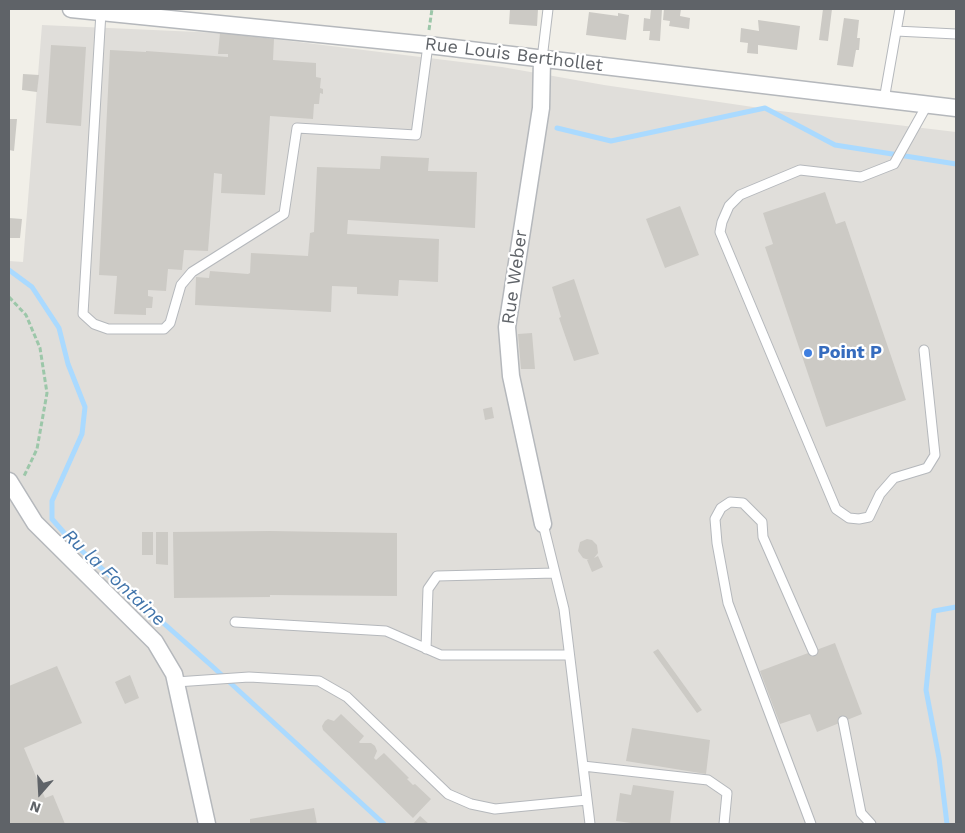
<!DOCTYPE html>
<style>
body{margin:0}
#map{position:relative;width:965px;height:833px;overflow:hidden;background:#f1efe8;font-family:"Work Sans",sans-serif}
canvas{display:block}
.frame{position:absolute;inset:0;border:10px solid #5f6368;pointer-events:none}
.north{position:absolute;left:15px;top:768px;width:50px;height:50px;-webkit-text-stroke:4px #fff;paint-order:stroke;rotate:199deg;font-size:14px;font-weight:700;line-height:20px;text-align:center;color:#5f6368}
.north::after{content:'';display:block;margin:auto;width:18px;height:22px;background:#5f6368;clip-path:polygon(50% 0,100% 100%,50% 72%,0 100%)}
</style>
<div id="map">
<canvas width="965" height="833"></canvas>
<div class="frame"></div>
<div class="north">N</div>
</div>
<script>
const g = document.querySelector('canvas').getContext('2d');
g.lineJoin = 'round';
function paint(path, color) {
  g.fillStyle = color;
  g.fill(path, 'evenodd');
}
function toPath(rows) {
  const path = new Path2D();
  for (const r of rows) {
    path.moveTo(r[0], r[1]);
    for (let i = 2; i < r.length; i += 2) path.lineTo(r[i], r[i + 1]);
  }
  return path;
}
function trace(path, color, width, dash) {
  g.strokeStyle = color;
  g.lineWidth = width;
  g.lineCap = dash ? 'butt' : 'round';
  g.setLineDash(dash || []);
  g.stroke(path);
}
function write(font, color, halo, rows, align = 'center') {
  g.font = font + ' "Work Sans",sans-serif';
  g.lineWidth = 4.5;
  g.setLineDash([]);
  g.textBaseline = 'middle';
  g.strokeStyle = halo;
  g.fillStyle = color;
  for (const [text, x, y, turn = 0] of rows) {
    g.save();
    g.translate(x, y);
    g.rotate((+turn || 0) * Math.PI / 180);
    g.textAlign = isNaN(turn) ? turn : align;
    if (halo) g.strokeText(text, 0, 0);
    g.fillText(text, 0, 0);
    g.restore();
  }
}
paint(toPath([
 [42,25,220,33,274,39,502,67,604,85,780,111,956,132,956,824,9,824,9,261,23,262]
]), '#e0deda');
trace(toPath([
 [557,128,611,141,765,108,835,145,956,164],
 [9,270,32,287,59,328,68,364,85,407,82,434,52,501,52,519,73,543,213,667,384,824],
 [947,824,939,758,926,690,934,611,956,607]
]), '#aadaff', 5);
paint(toPath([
 [510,9,538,9,537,26,509,24],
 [651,9,662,9,660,41,649,40,650,31,643,31,644,18,650,19],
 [664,9,681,9,680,16,690,18,689,29,669,26,670,21,663,20],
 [823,9,832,9,828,41,819,40],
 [589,12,618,16,618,13,629,15,626,40,586,35],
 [844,18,859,20,857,38,860,38,859,50,856,50,853,67,837,65],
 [758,20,800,26,797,50,758,45,758,54,747,53,748,43,740,42,741,28,759,31],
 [220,33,274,39,273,60,316,63,316,77,321,78,320,88,323,89,323,94,320,93,319,104,314,104,313,119,270,116,265,195,221,193,222,174,214,173,208,251,184,250,182,270,168,269,166,291,148,290,148,296,153,297,152,308,146,308,146,315,114,314,117,276,99,275,110,50,146,52,146,51,228,57,228,54,218,54],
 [51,45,86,47,81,126,46,123],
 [23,74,39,75,37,92,22,90],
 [9,119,17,119,14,151,9,150],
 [381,156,429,158,428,171,477,172,475,228,348,220,347,234,439,239,438,282,399,280,398,296,357,294,357,287,332,286,331,312,195,305,196,277,209,278,210,271,248,274,250,273,251,253,308,256,310,233,314,232,317,167,380,169],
 [825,192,836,224,845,221,906,400,826,427,765,247,773,244,763,213],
 [680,206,699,255,665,268,646,219],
 [9,218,22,219,20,238,9,238],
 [574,279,599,354,574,361,559,318,561,317,552,287],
 [532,333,535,369,521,369,518,334],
 [492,407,494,418,485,420,483,409],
 [270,531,397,533,397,596,270,595,270,597,174,598,173,532],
 [142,532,153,532,153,555,142,555],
 [156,532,168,532,168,565,156,564],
 [587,539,592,540,597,545,598,553,594,558,598,556,603,567,592,572,587,560,589,560,583,558,578,551,580,542],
 [835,643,862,714,817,732,810,714,780,724,760,671],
 [658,649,702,710,697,713,653,652],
 [57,666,82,723,24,748,45,798,53,795,65,824,9,824,9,686],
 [130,675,139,698,125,704,115,682],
 [341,714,364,736,359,742,360,743,371,743,375,746,377,751,374,758,376,760,384,753,409,778,407,779,413,785,415,784,431,799,413,818,323,730,322,726,325,721,328,719,334,721],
 [632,728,710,740,706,774,626,761],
 [633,785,674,791,670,824,639,824,616,821,620,793,631,795],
 [314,808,317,824,250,824,250,819],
 [420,816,429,824,413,824]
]), '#cccac5');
const service = toPath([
 [101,12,83,314,94,324,108,329,164,329,170,323,181,285,192,272,284,214,297,128,416,135,428,45],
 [896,31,956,34],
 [542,59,548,9],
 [884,100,900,9],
 [924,350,935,455,927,468,894,478,880,494,869,517,859,519,849,518,836,509,720,232,722,222,729,206,740,195,800,170,861,177,894,164,927,105],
 [543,524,564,609,590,824],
 [235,622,386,631,441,655,569,655],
 [426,649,428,589,437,576,555,573],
 [176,682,249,677,319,681,347,697,448,794,471,804,495,809,587,800],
 [843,721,861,813,871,824],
 [583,766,708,780,727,793,724,824],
 [811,824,728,603,717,543,715,519,721,508,730,502,743,503,762,522,763,537,813,651]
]);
const minor = toPath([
 [71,9,428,45,956,108],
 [542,59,541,108,507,327,511,376,543,524],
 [9,481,35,523,155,642,174,674,207,824]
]);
trace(service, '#b5b8bc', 11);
trace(minor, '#b5b8bc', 19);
trace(toPath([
 [429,30,432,9],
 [9,297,26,315,40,348,47,393,37,449,24,476]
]), '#9cc7a9', 3, [5, 2.5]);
trace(service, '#fff', 9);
trace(minor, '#fff', 16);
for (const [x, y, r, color] of [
 [808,353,5,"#3f7fe0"]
]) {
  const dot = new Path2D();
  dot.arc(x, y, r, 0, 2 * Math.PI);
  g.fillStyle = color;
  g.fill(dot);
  trace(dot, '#fff', 2);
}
write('18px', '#5f6368', '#fff', [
 ["Rue Louis Berthollet",514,55,7],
 ["Rue Weber",515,277,-82]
]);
write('bold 18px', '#366cbe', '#fff', [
 ["Point P",818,353]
], 'left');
write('italic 19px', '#4174aa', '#fff', [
 ["Ru la Fontaine",114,578,43]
]);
</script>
